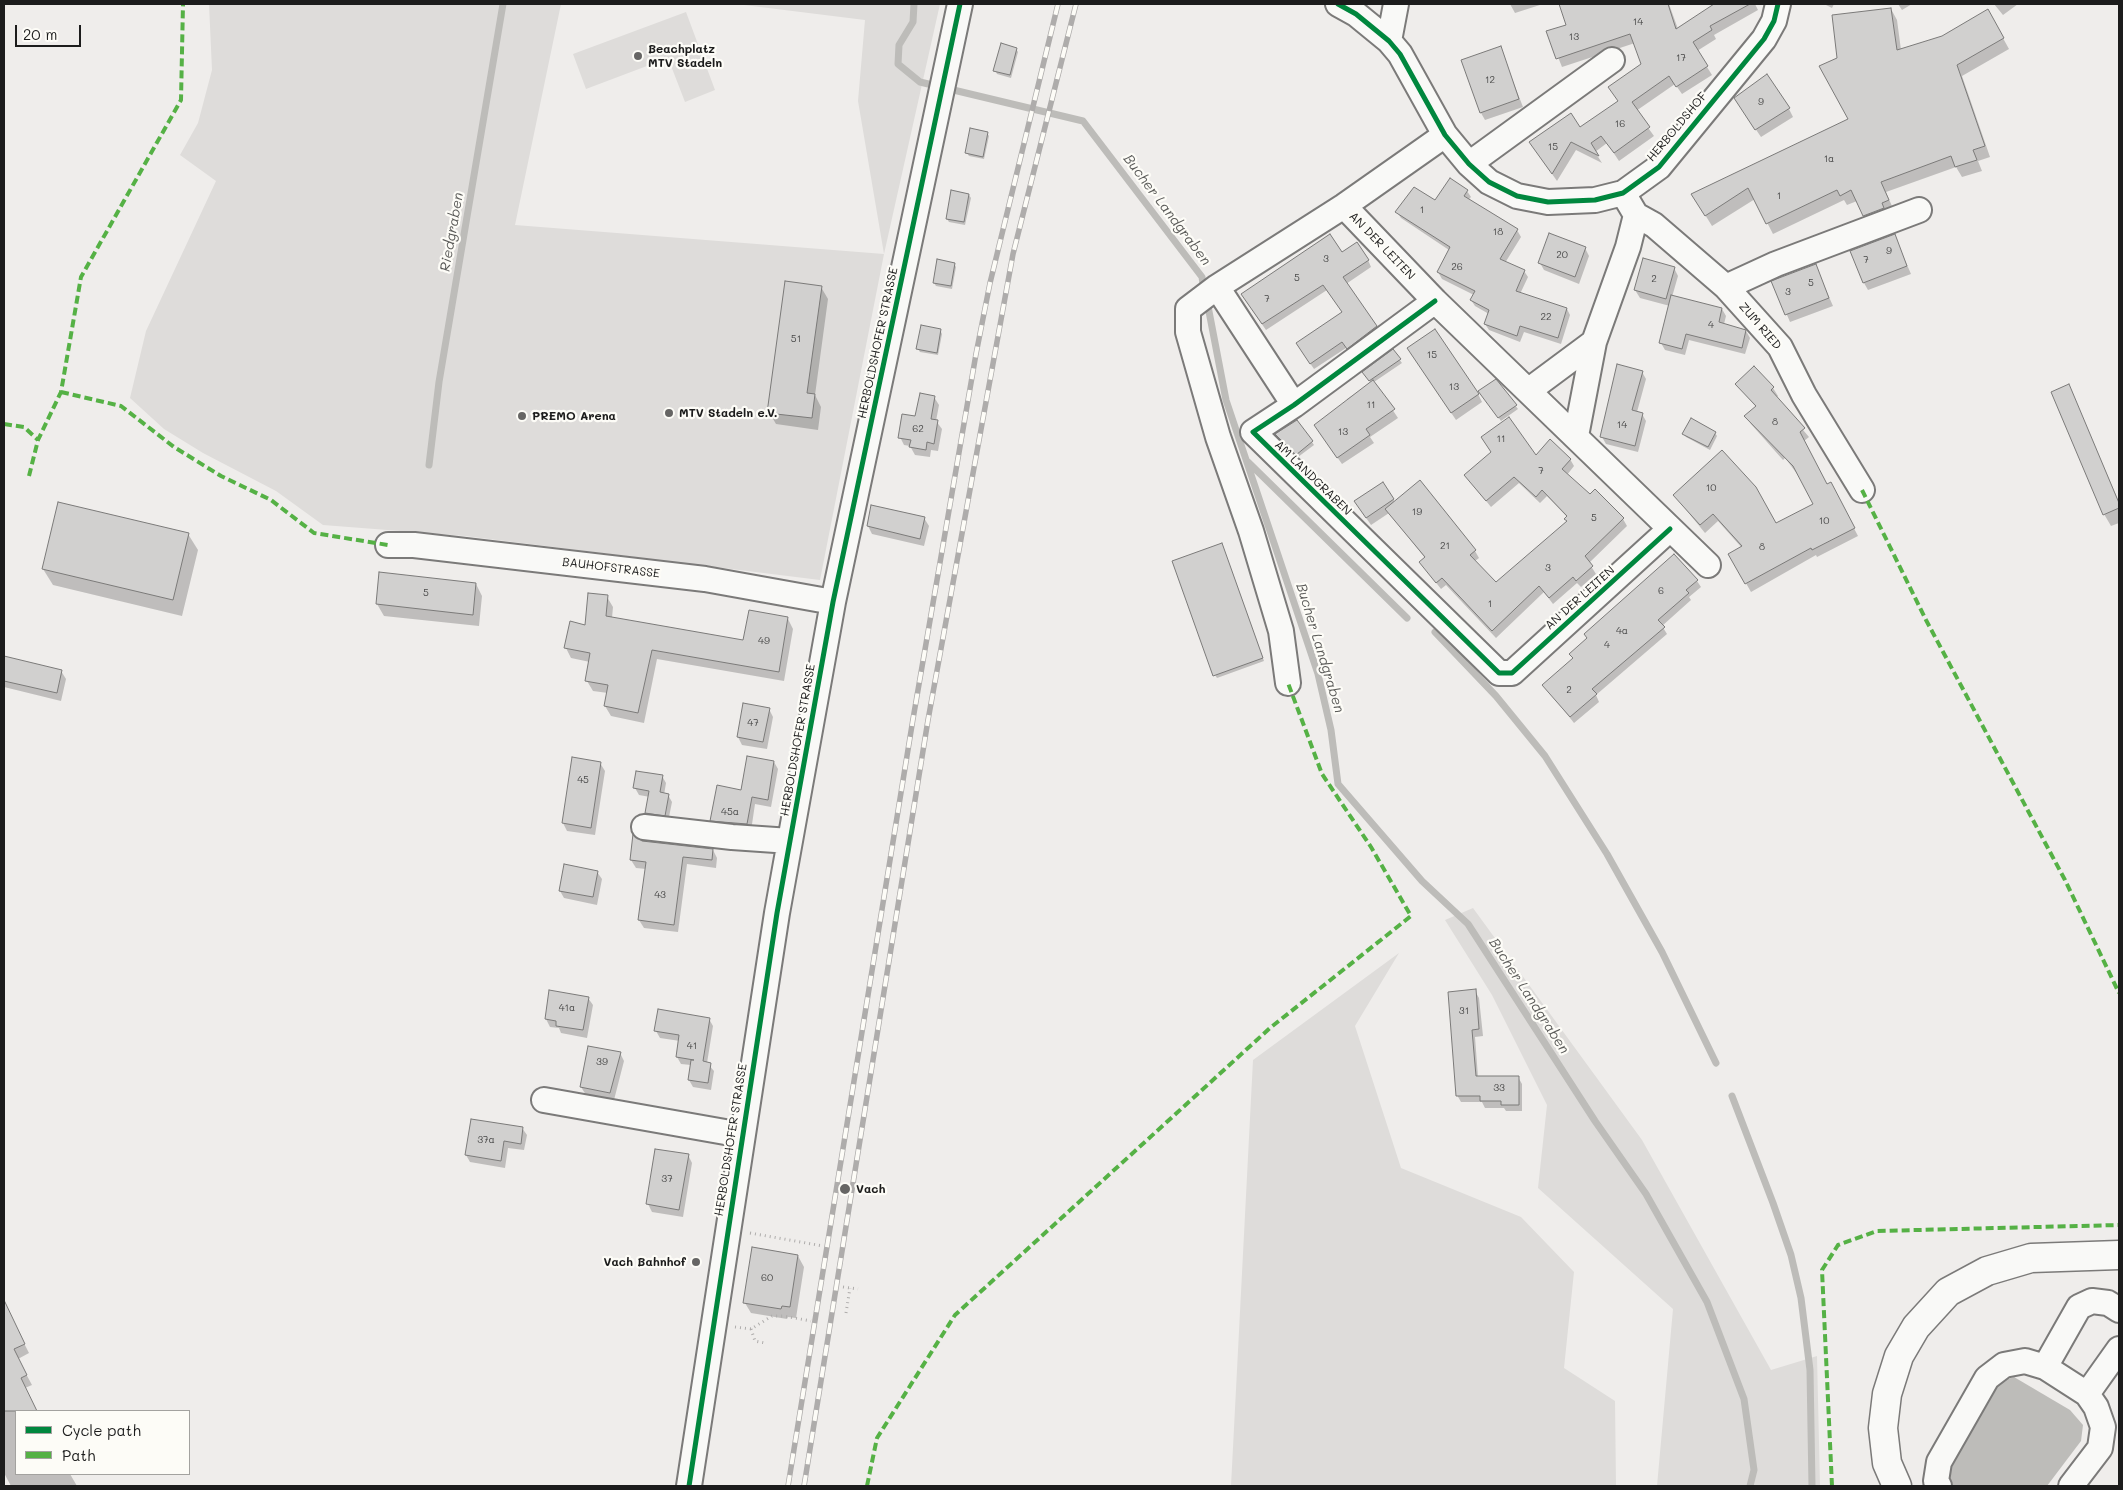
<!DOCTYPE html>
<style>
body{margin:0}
#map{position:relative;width:2123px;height:1490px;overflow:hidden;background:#efedeb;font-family:Mali,sans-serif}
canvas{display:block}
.frame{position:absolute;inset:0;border:5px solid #1c1c1c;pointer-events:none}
.legend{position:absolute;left:15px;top:1410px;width:175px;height:65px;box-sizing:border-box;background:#fdfcf7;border:1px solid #a3a29f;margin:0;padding:6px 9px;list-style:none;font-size:15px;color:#1c1c1c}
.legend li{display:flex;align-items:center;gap:10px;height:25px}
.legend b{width:25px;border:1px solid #a3a29f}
.scale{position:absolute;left:15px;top:25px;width:66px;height:22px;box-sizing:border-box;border:2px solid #1c1c1c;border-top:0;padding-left:6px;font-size:15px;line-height:18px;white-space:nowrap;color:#1c1c1c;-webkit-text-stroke:4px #fdfcf7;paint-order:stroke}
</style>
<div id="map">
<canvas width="2123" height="1490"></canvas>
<div class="frame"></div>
<ul class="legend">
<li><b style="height:6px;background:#00873e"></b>Cycle path</li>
<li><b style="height:6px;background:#55b145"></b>Path</li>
</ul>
<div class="scale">20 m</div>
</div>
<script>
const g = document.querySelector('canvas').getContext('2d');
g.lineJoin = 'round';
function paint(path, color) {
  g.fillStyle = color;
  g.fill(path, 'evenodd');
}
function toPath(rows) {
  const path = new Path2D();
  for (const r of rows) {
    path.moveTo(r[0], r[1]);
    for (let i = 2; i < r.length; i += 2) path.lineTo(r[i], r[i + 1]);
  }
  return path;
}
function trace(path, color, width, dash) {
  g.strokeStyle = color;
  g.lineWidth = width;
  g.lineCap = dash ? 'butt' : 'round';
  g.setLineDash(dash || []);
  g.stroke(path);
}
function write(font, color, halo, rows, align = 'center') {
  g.font = font + ' Mali,sans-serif';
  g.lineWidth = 4.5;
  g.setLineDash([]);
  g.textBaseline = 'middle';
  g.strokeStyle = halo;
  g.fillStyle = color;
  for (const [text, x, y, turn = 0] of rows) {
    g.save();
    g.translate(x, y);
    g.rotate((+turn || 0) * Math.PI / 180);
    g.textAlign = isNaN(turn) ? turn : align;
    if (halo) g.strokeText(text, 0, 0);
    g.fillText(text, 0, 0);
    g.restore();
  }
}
paint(toPath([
 [209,4,561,4,515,225,884,254,858,101,865,20,736,4,940,4,884,254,820,580,465,536,323,525,276,491,203,453,164,429,130,398,146,331,216,181,180,155,198,123,212,70],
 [686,12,715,90,685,102,668,58,586,89,573,54],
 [1473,908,1642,1140,1771,1370,1817,1356,1820,1486,1657,1486,1673,1309,1538,1188,1547,1105,1492,995,1445,920],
 [1399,953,1355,1026,1401,1168,1521,1217,1574,1272,1564,1368,1615,1401,1616,1486,1231,1486,1253,1060]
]), '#dedcda');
paint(toPath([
 [2014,1377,2070,1410,2083,1425,2081,1441,2047,1486,1948,1486,1948,1460,1995,1383]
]), '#bdbcb9');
paint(toPath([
 [1510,4,1543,4,1515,13],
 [1561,4,1669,4,1678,29,1713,6,1712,4,1755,4,1758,10,1714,35,1716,39,1697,51,1712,75,1682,94,1675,84,1636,111,1654,136,1619,161,1607,143,1595,152,1602,163,1576,150,1557,181,1536,151,1580,129,1618,101,1642,64,1635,43,1562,67,1548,32,1567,25],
 [1824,4,1834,4,1832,8],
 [1898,4,1912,4,1902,10],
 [1994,4,2018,4,2003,15],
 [1891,9,1897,20,1901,50,1942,37,1988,11,2009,49,1962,76,1990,157,1978,161,1982,171,1962,177,1956,167,1886,192,1894,211,1870,226,1857,201,1847,205,1844,200,1773,234,1755,199,1712,226,1699,205,1850,120,1838,59],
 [1500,48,1523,107,1485,120,1481,113],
 [1016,49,1018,52,1011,78,997,74,995,70],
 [1740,106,1789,109,1793,117,1761,137],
 [987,133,989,136,984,159,969,156,967,153],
 [1467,191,1471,197,1468,200,1517,230,1521,237,1505,263,1524,271,1528,277,1520,294,1567,309,1570,315,1561,344,1524,332,1520,342,1489,330,1485,324,1489,314,1475,306,1471,300,1474,295,1442,279,1438,272,1449,250,1401,218,1397,212,1435,202],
 [969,195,971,198,965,225,949,222,947,219],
 [1894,235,1911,274,1868,290,1864,283],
 [1585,248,1589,256,1579,284,1544,270,1540,263],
 [1342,254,1368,260,1371,267,1346,284,1380,333,1351,355,1346,348,1314,369,1301,350,1343,313,1327,290,1266,330,1246,301],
 [954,264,956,267,952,289,936,286,934,283],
 [1815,265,1833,306,1790,322,1773,282],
 [1674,268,1678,276,1672,297,1722,309,1726,316,1724,324,1746,331,1750,338,1745,354,1689,340,1685,355,1665,350,1661,343,1670,306,1640,298,1635,290],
 [821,287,828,299,815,395,821,407,818,430,776,424,769,412],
 [940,330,942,334,938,355,920,352,918,349],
 [1393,351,1402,363,1374,382,1398,418,1370,437,1374,443,1342,464,1320,433,1349,402,1347,399,1371,383,1364,372],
 [1413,356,1478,394,1482,402,1456,420],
 [1642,372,1646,379,1637,412,1642,414,1646,421,1638,452,1606,444,1602,437],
 [1496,381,1518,409,1501,421,1482,395],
 [1736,384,1773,388,1778,396,1776,398,1809,437,1804,441,1827,486,1835,492,1858,536,1817,557,1816,555,1751,592,1730,555,1742,548,1718,521,1705,533,1674,495,1775,525,1815,505,1801,479,1785,458,1783,460,1751,424,1746,416,1756,407],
 [2068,385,2119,502,2119,523,2111,526,2104,514],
 [934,397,939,405,936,421,942,429,938,451,931,450,930,457,915,455,910,446,904,445,900,437],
 [1715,433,1717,436,1710,450,1686,437,1684,434],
 [1276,435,1312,442,1314,445,1298,457],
 [1536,457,1570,459,1574,466,1567,475,1590,496,1623,519,1627,526,1589,563,1596,574,1581,587,1577,583,1553,604,1544,592,1496,638,1446,585,1441,589,1420,562,1425,558,1389,513,1371,525,1360,509,1383,484,1395,502,1420,481,1475,551,1479,558,1475,561,1496,583,1568,522,1567,517,1547,496,1540,503,1519,483,1491,507,1465,475],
 [872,507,924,518,929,526,924,546,872,534,868,526],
 [188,534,198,550,182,616,53,585,43,569],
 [1223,548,1264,661,1217,678,1215,675],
 [1697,581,1701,587,1689,597,1691,600,1662,626,1667,634,1596,695,1599,702,1574,723,1544,685,1574,659,1571,654,1588,639],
 [476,584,482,596,479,626,384,616,377,604],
 [607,597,613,607,612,618,744,641,788,619,793,629,784,681,657,659,644,723,611,716,605,706,608,693,593,691,587,681,590,662,571,658,566,648,586,626],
 [4,657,61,671,66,679,61,701,4,687],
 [769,709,773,717,767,749,742,745,738,737],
 [774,762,778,769,771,807,755,804,751,831,716,828,712,820],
 [600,763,605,771,595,835,567,831,563,823],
 [662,776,666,783,664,795,668,795,672,802,668,822,650,820,646,813,650,797,639,795,635,788],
 [642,842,713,850,717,858,716,868,687,864,678,932,644,928,639,920,646,869,636,868,631,860],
 [597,872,602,879,597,905,564,898,560,891],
 [1475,991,1479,998,1483,1036,1475,1037,1478,1077,1518,1077,1522,1084,1522,1111,1506,1111,1504,1108,1485,1108,1482,1102,1461,1102,1457,1095],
 [588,998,593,1005,587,1038,561,1033,559,1028,550,1027,546,1019],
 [709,1019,713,1026,707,1063,714,1071,711,1090,693,1087,689,1080,691,1065,681,1064,677,1057,680,1041,660,1038,656,1031],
 [620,1053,624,1061,614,1100,586,1095,581,1087],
 [522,1128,527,1135,524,1150,508,1148,505,1168,470,1162,466,1155],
 [688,1155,692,1163,683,1217,652,1212,648,1204],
 [798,1256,804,1267,796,1318,788,1317,787,1319,751,1313,745,1303],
 [6,1308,29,1353,18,1359,32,1385,25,1388,37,1411,16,1411,16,1474,70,1474,77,1486,11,1486,4,1473,4,1310]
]), '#0003');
trace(toPath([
 [914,4,913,22,899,45,898,64,920,82,1083,121,1202,277,1204,291],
 [1207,301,1226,400,1318,674,1331,730,1338,784,1422,881,1468,924,1595,1121,1646,1194,1707,1302,1744,1399,1754,1470,1750,1486],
 [1248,462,1407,618],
 [429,465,439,382,503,4],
 [1435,632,1496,696,1545,756,1607,854,1662,952,1716,1063],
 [1732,1096,1773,1203,1791,1255,1801,1298,1810,1370,1812,1486]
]), '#bdbcb9', 7);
const building = toPath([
 [1559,4,1668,4,1676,29,1714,4,1750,4,1710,26,1712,30,1693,42,1708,66,1676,87,1669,76,1632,102,1650,127,1614,153,1601,136,1591,143,1599,156,1571,142,1552,174,1529,142,1571,113,1580,127,1618,101,1608,87,1641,64,1630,34,1556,59,1546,31,1566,25,1559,4],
 [1891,8,1897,50,1942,36,1988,9,2004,38,1957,65,1985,146,1973,150,1977,160,1955,167,1951,156,1881,182,1889,200,1882,203,1884,208,1863,216,1851,190,1840,196,1837,190,1766,224,1748,188,1705,216,1691,194,1848,119,1819,66,1837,58,1832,15,1891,8],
 [1001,43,1017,48,1010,75,993,71,1001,43],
 [1501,46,1519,99,1480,113,1461,60,1501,46],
 [1767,74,1790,108,1755,130,1734,98,1767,74],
 [970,128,988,132,983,157,965,153,970,128],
 [1450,178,1468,190,1464,196,1518,229,1500,259,1525,270,1516,291,1567,308,1558,338,1520,326,1517,336,1484,324,1489,310,1470,300,1475,291,1437,272,1450,247,1395,212,1414,187,1435,200,1450,178],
 [951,190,969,194,964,222,946,219,951,190],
 [1549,233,1586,247,1575,277,1538,263,1549,233],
 [1330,234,1342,252,1357,242,1369,260,1343,277,1377,326,1347,349,1342,342,1310,364,1296,343,1342,312,1323,285,1262,324,1241,294,1330,234],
 [1895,234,1907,266,1863,283,1850,251,1895,234],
 [1643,258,1675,267,1666,299,1634,290,1643,258],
 [937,259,955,263,951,286,933,283,937,259],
 [1816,264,1829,298,1785,315,1771,281,1816,264],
 [785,281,822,286,807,393,815,394,812,418,767,413,785,281],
 [1671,295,1722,308,1719,322,1746,330,1742,348,1686,334,1682,349,1659,343,1671,295],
 [921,325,941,329,937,353,916,349,921,325],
 [1435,329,1479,394,1451,413,1407,348,1435,329],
 [1393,349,1401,359,1369,381,1362,372,1393,349],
 [1617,364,1643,371,1632,410,1643,413,1635,446,1600,437,1617,364],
 [1754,366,1774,387,1771,390,1805,428,1800,432,1827,484,1831,482,1855,528,1812,550,1811,548,1745,584,1728,554,1742,546,1713,514,1700,525,1673,495,1722,450,1756,487,1776,523,1813,504,1793,466,1744,416,1756,406,1735,384,1754,366],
 [1496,379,1517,405,1498,418,1478,391,1496,379],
 [1373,380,1395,409,1366,429,1370,435,1337,458,1314,425,1373,380],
 [2069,384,2119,503,2119,508,2103,515,2051,392,2069,384],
 [920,393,935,396,931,419,938,420,934,444,927,442,926,450,909,447,911,440,898,438,902,414,915,416,920,393],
 [1509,417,1536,455,1550,439,1571,459,1562,469,1590,494,1595,489,1624,518,1585,556,1593,566,1576,581,1573,577,1549,598,1539,586,1492,631,1442,578,1436,583,1419,562,1425,557,1385,509,1420,480,1476,550,1470,555,1496,582,1567,521,1564,519,1567,516,1542,490,1536,497,1514,477,1486,501,1464,475,1491,452,1481,437,1509,417],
 [1691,418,1716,432,1708,447,1682,434,1691,418],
 [1297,420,1313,441,1296,455,1275,434,1297,420],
 [1383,482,1394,499,1366,518,1354,501,1383,482],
 [58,502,189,533,173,600,42,569,58,502],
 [871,505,925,517,920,539,867,526,871,505],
 [1222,543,1263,658,1213,676,1172,561,1222,543],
 [1674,554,1698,580,1686,590,1689,593,1658,620,1665,627,1592,689,1597,694,1570,717,1542,685,1573,658,1569,654,1587,638,1584,634,1674,554],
 [379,572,476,583,473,615,376,604,379,572],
 [588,593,608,595,606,616,743,640,749,610,788,617,779,672,652,650,638,713,604,706,608,685,585,681,590,653,564,648,570,621,585,625,588,593],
 [4,656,62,670,57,693,4,681,4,656],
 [743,703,770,708,763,742,737,737,743,703],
 [747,756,774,761,768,800,752,797,747,824,710,821,717,785,741,790,747,756],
 [572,757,601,762,591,828,562,823,572,757],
 [636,771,663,775,660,792,669,794,665,816,645,813,649,791,633,788,636,771],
 [633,834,642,841,713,849,712,860,683,857,674,925,638,920,646,862,630,860,633,834],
 [564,864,598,871,593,897,559,891,564,864],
 [1476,989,1479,1029,1472,1030,1476,1076,1519,1076,1519,1105,1501,1105,1501,1101,1480,1101,1480,1096,1456,1096,1448,992,1476,989],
 [549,990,589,997,583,1030,556,1026,556,1021,545,1019,549,990],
 [658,1009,710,1018,703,1061,711,1063,708,1083,688,1080,691,1060,694,1060,676,1057,679,1035,654,1031,658,1009],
 [588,1046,621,1052,610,1093,580,1087,588,1046],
 [471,1119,523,1127,521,1144,504,1141,501,1161,465,1155,471,1119],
 [655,1149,689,1154,679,1210,646,1204,655,1149],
 [752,1247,798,1255,790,1307,782,1306,781,1309,743,1303,752,1247],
 [4,1300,25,1344,14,1349,27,1375,21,1378,37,1411,4,1411,4,1300]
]);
paint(building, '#d1d0cf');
trace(building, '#7b7a79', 1);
const minor = toPath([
 [1338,4,1356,14,1389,41,1400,54,1445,135,1469,164,1489,182,1517,196,1548,202,1595,200,1623,193,1659,167,1764,39,1774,21,1778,4],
 [1389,41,1396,4],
 [1469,164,1612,60],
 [1623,193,1636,215,1654,225,1726,287,1780,347,1804,395,1862,490],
 [1344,206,1435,301,1708,565],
 [1217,287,1188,309,1188,332,1218,437,1251,531,1281,631,1288,683],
 [1726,287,1776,264,1919,210],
 [1435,301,1294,405,1253,432,1499,673,1512,673,1670,529],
 [1528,391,1594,342],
 [1294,405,1217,287,1344,206,1445,135],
 [1576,436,1594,342,1628,247,1636,215],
 [388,545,414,545,705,579,833,602],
 [644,827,732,837,790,841],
 [544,1100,742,1135],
 [2045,1367,2079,1307,2092,1301,2108,1303,2119,1310],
 [2087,1394,2119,1349],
 [689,1486,777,913,833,602,960,4],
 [1939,1486,1936,1481,1939,1462,1987,1378,2004,1365,2025,1361,2045,1367,2087,1394,2096,1407,2103,1427,2100,1448,2071,1486]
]);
const highway = toPath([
 [1897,1486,1887,1463,1883,1428,1887,1394,1899,1356,1916,1327,1948,1292,1987,1271,2031,1258,2119,1255]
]);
trace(minor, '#7b7a79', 28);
trace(highway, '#7b7a79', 31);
trace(toPath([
 [750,1233,823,1246],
 [843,1287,858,1289],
 [846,1313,850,1288],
 [735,1327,751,1329,772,1316,784,1316,811,1321],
 [751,1329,755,1341,765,1343]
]), '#aeacab', 3, [1, 4]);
trace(minor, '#f9f9f7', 24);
trace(highway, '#f9f9f7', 28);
const rail = toPath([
 [788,1486,913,719,976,354,990,283,1058,4],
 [804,1486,928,720,1013,254,1076,4]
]);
trace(rail, '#aeacab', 5.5);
trace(rail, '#fdfcf7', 4, [11]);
trace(toPath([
 [61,392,121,406,174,447,221,476,271,500,314,533,388,545],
 [4,424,24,427,38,440],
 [29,476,38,440,61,392,81,277,181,100,183,4],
 [1862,490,1926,620,2065,880,2119,993],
 [867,1486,877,1438,955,1315,1270,1028,1411,916,1371,847,1322,774,1288,683],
 [1832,1486,1822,1270,1838,1245,1877,1231,2119,1225]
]), '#55b145', 4, [8, 4]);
trace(toPath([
 [1338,4,1356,14,1389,41,1400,54,1445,135,1469,164,1489,182,1517,196,1548,202,1595,200,1623,193,1659,167,1764,39,1774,21,1778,4],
 [1435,301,1294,405,1253,432,1499,673,1512,673,1670,529],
 [689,1486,777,913,833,602,960,4]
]), '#00873e', 5);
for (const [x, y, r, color] of [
 [638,56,5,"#666564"],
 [669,413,5,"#666564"],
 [522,416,5,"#666564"],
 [845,1189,6,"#666564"],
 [696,1262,5,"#666564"]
]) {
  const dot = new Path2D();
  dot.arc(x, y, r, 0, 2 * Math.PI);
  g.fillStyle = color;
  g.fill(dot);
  trace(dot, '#fdfcf7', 2);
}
write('10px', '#494949', null, [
 ["14",1638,22],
 ["13",1574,37],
 ["17",1681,58],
 ["12",1490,80],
 ["9",1761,102],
 ["16",1620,124],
 ["15",1553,147],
 ["1a",1829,159],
 ["1",1779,196],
 ["1",1422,210],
 ["18",1498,232],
 ["9",1889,251],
 ["20",1562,255],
 ["3",1326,259],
 ["7",1866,260],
 ["26",1457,267],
 ["5",1297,278],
 ["2",1654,279],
 ["5",1811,283],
 ["3",1788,292],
 ["7",1267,299],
 ["22",1546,317],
 ["4",1711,325],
 ["51",796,339],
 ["15",1432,355],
 ["13",1454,387],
 ["11",1371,405],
 ["8",1775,422],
 ["14",1622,425],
 ["62",918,429],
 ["13",1343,432],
 ["11",1501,439],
 ["7",1541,471],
 ["10",1711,488],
 ["19",1417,512],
 ["5",1594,518],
 ["10",1824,521],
 ["21",1445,546],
 ["8",1762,547],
 ["3",1548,568],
 ["6",1661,591],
 ["5",426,593],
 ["1",1490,604],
 ["4a",1622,631],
 ["49",764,641],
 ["4",1607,645],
 ["2",1569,690],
 ["47",753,723],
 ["45",583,780],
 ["45a",730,812],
 ["43",660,895],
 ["41a",567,1008],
 ["31",1464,1011],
 ["41",692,1046],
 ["39",602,1062],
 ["33",1499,1088],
 ["37a",486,1140],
 ["37",667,1179],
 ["60",767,1278]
]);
write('bold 12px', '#1c1c1c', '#fdfcf7', [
 ["Beachplatz",648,49],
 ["MTV Stadeln",648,63],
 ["MTV Stadeln e.V.",679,413],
 ["PREMO Arena",532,416],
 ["Vach",856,1189],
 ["Vach Bahnhof",686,1262,"right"]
], 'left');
write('12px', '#1c1c1c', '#fdfcf7', [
 ["HERBOLDSHOF",1677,127,-50],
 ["AN DER LEITEN",1382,246,46],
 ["ZUM RIED",1760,326,49],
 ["HERBOLDSHOFER STRASSE",878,343,-78],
 ["AM LANDGRABEN",1313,478,44],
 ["BAUHOFSTRASSE",611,568,7],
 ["AN DER LEITEN",1580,598,-42],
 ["HERBOLDSHOFER STRASSE",798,740,-80],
 ["HERBOLDSHOFER STRASSE",731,1140,-81]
]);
write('italic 14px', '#5b5b59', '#fdfcf7', [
 ["Bucher Landgraben",1167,210,53],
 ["Riedgraben",452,232,-80],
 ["Bucher Landgraben",1320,648,73],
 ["Bucher Landgraben",1529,996,57]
]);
</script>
